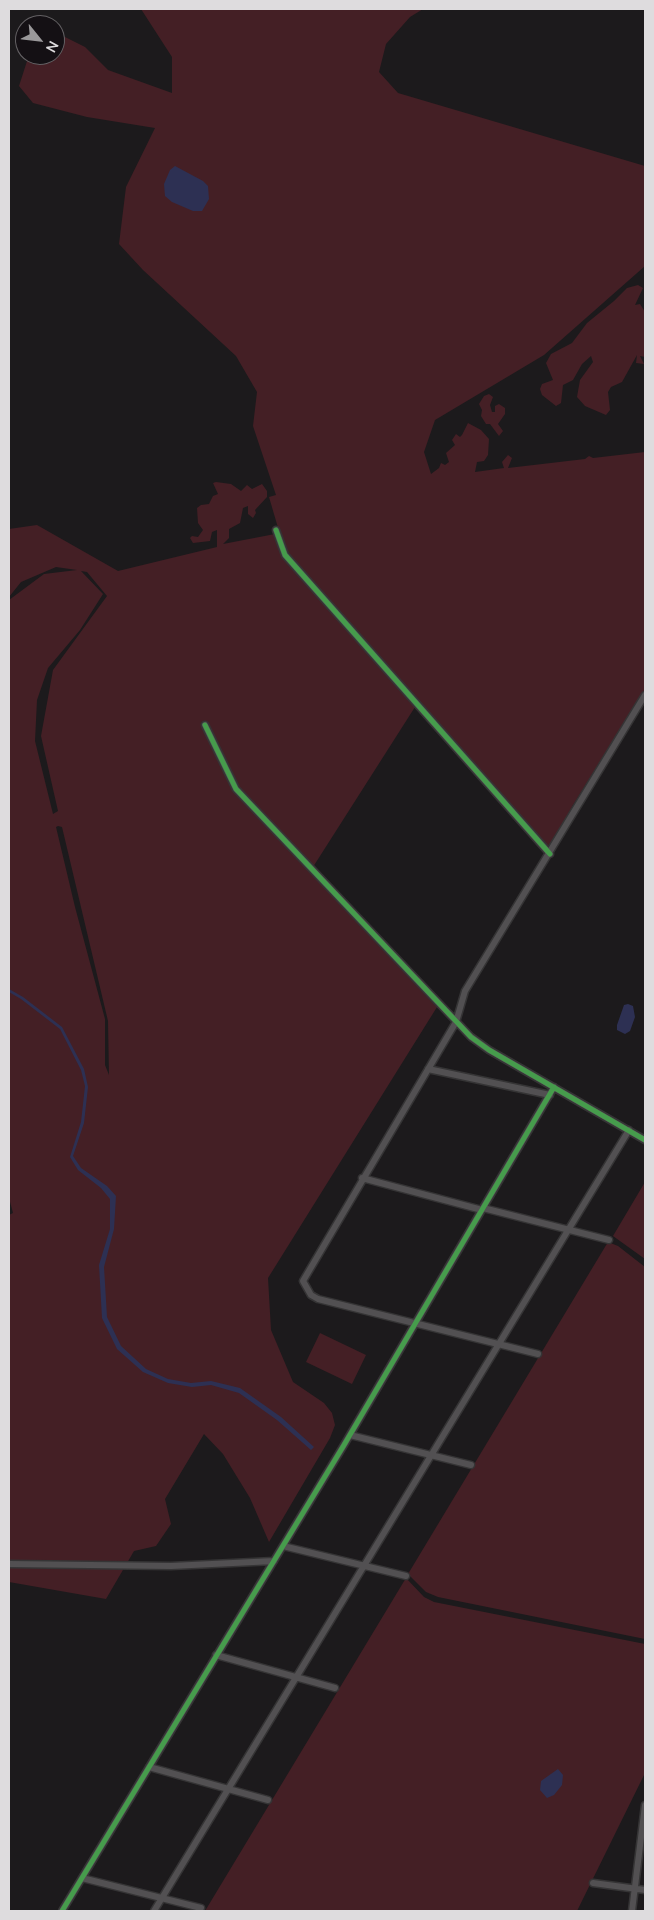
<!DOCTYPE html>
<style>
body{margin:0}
#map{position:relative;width:654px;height:1920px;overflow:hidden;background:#1c1a1c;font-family:Mulish,sans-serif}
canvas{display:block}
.frame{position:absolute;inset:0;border:10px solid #dedcde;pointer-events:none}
.north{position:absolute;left:15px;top:15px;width:50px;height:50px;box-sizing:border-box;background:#141014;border:1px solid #656265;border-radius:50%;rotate:119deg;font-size:14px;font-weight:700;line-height:20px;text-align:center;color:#dedcde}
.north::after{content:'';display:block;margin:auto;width:18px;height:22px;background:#9a989a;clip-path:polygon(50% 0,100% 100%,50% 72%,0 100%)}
</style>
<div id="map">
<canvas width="654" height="1920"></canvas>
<div class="frame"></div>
<div class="north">N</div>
</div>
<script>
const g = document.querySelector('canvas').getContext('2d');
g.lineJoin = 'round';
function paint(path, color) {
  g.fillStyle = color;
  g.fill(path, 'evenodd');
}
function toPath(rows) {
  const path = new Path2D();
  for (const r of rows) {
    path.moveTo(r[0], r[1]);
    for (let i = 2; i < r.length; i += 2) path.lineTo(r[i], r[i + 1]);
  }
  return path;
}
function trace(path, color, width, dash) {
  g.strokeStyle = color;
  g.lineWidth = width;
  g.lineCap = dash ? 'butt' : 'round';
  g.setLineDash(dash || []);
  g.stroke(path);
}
paint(toPath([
 [141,9,423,9,410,17,386,44,379,72,398,93,645,166,645,266,544,355,435,420,424,452,431,474,439,468,441,463,445,465,449,462,446,453,455,445,452,440,456,434,460,437,462,435,468,423,481,430,489,439,488,455,484,461,477,462,475,472,504,468,502,462,508,455,512,458,508,468,585,459,589,456,593,458,645,452,645,689,573,805,549,849,286,555,269,497,276,495,253,426,257,392,236,356,143,270,119,244,126,187,155,128,87,117,33,103,19,86,29,55,55,55,55,32,85,47,108,70,172,93,172,57],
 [638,285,643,288,635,305,640,304,645,312,645,357,640,356,644,364,636,363,637,355,622,382,611,387,608,392,610,410,606,415,585,406,577,397,580,380,593,362,591,356,582,364,573,380,563,385,561,403,556,406,542,395,540,389,542,384,553,380,546,363,551,354,572,343,587,323,614,301,627,288],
 [489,394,493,397,490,405,492,412,495,412,495,406,499,404,505,408,505,414,498,424,503,431,499,436,490,424,486,424,481,416,482,410,479,404,484,396],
 [216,482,231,484,241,491,247,485,252,489,262,484,267,491,267,497,255,510,256,513,253,518,248,514,248,506,243,508,240,523,229,529,229,538,223,544,275,534,283,557,415,707,313,867,238,787,205,721,201,723,234,792,437,1007,268,1278,271,1330,293,1382,324,1403,332,1413,335,1425,330,1438,269,1542,250,1498,223,1454,204,1434,165,1499,171,1524,156,1546,134,1551,106,1599,9,1582,9,1215,13,1213,9,1198,9,600,44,574,77,570,56,567,21,582,9,597,9,529,37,525,118,571,217,547,217,530,212,532,210,541,193,543,190,538,192,536,198,537,203,530,198,523,197,508,201,505,209,504,213,496,218,494,213,483],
 [81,571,87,572,107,596,53,670,41,736,58,811,53,814,35,741,37,700,48,668,80,630,103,594],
 [58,826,62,827,108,1021,109,1075,105,1065,105,1019,75,907,56,827],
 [645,1182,645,1259,613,1236],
 [608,1242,618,1246,645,1267,645,1639,438,1597,426,1592,408,1574],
 [320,1333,366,1355,352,1384,306,1362],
 [406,1578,424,1597,434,1602,645,1644,645,1773,577,1911,205,1911]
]), '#441f25');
paint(toPath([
 [175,166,203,181,208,186,209,199,202,211,193,211,172,202,165,196,164,184,170,170],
 [9,989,23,997,62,1027,84,1069,88,1087,84,1123,73,1156,81,1168,107,1186,116,1196,114,1229,104,1267,107,1317,121,1346,146,1369,168,1379,191,1383,211,1381,240,1388,281,1417,314,1447,311,1450,277,1420,239,1393,211,1385,192,1387,168,1383,143,1372,117,1349,102,1318,99,1265,110,1229,110,1199,101,1188,78,1170,70,1157,81,1122,85,1086,81,1070,60,1029,21,999,9,992],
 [628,1004,633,1006,635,1017,630,1031,625,1034,617,1030,617,1025,624,1005],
 [558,1769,563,1775,562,1785,554,1795,547,1798,540,1790,541,1781]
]), '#2d3053');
const minor = toPath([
 [276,530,285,555,550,854],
 [205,725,236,789,471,1037,489,1050,645,1140],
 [428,1069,550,1095],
 [362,1178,482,1210],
 [483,1208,609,1240],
 [538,1354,318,1299,311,1295,303,1281,456,1022,465,991,645,695],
 [350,1435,471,1465],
 [283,1546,406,1576],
 [9,1564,171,1566,274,1561],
 [216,1655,335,1688],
 [149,1767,268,1800],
 [82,1878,201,1908],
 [593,1883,645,1890],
 [62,1911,344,1445,554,1087],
 [154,1911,629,1130],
 [632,1911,645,1805]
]);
trace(minor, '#353435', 9);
trace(minor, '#525052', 6);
trace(toPath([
 [276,530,285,555,550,854],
 [205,725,236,789,471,1037,489,1050,645,1140],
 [62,1911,344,1445,554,1087]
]), '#469c4c', 5);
</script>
